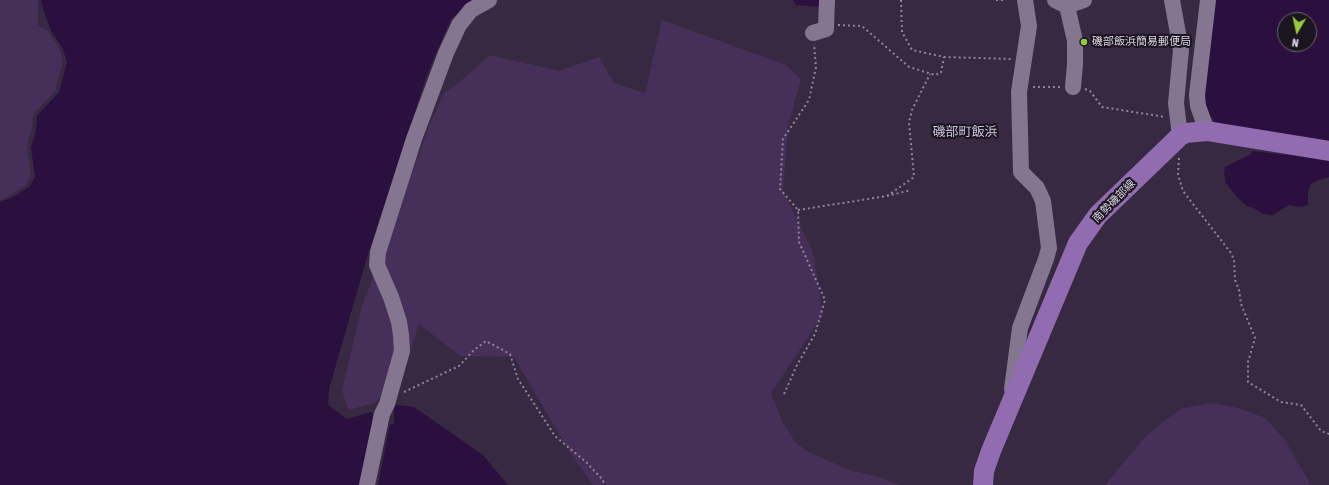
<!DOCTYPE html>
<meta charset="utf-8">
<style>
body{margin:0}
#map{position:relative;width:1329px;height:485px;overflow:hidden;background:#362941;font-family:"Asap Condensed",sans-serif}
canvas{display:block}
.north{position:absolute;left:1277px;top:12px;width:40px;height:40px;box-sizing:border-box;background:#1b1520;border:1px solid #68616e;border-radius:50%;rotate:189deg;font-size:11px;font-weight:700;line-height:16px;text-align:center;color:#dcd4e4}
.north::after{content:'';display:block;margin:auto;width:14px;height:18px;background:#94cc3b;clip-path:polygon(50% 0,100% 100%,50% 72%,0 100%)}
</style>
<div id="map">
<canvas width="1329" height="485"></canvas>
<div class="north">N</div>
</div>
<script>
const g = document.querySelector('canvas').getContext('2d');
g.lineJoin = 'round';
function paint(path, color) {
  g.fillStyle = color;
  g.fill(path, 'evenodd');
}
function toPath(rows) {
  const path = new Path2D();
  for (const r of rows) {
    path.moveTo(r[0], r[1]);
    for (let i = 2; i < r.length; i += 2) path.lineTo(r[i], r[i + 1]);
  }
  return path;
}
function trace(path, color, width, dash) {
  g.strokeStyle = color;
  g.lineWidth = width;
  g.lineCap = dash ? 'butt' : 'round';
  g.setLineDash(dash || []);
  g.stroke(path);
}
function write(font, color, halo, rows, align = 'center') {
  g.font = font + ' "Asap Condensed","Noto Sans JP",sans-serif';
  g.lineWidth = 4;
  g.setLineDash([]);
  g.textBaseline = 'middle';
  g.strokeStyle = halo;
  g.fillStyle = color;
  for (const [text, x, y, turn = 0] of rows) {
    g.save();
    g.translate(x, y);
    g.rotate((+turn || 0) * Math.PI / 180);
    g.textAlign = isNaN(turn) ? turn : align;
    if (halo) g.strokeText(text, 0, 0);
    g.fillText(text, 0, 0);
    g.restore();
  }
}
paint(toPath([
 [0,0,38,0,38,26,47,30,59,48,63,61,55,91,33,115,32,128,27,147,31,176,26,185,11,195,0,200],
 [662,20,786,65,801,79,788,126,783,191,813,252,823,315,771,393,782,421,795,442,810,453,852,471,879,477,900,485,593,485,569,451,514,357,460,356,419,324,406,366,375,403,348,410,342,390,362,306,393,226,429,126,444,93,457,84,490,55,559,71,599,57,614,83,645,93],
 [1211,403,1239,408,1265,418,1285,440,1311,485,1105,485,1146,436,1164,421,1183,408]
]), '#463059');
paint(toPath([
 [42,0,472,0,451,19,428,72,368,254,329,389,328,405,347,419,372,412,373,421,361,485,0,485,0,202,15,196,30,186,35,177,31,148,36,130,37,116,59,92,67,62,63,49,51,31,43,8,41,2],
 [793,0,820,0,820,7,796,5],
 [1213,0,1329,0,1329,146,1216,123,1209,115,1202,94],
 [1285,20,1309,20,1309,44,1285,44],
 [1252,151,1329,160,1329,177,1319,180,1311,184,1308,192,1308,205,1302,207,1289,205,1273,215,1263,214,1252,207,1248,207,1236,196,1226,183,1224,174,1225,167,1251,154],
 [396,405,414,407,483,455,508,485,378,485,390,424,394,424,394,408]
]), '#2b103f');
trace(toPath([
 [901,0,902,32,912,50,944,57,1012,59],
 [996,0,1003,0],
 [838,25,862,26,909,67,935,75,941,73,944,57],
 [1033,87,1061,87],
 [1085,89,1090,91,1102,107,1165,117],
 [1179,158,1178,175,1183,191,1231,253,1234,260,1235,280,1239,290,1241,304,1255,338,1248,362,1248,382,1281,402,1301,405,1321,431,1329,434],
 [887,196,914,177,909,122,912,110,930,74],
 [798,210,887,196,911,190],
 [404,392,459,366,474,350,486,341,510,354,518,379,555,436,586,462,603,480,604,485],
 [784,394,797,365,815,334,825,300,799,242,798,210,780,189,783,139,809,100,816,67,814,44]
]), '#90869a', 2, [2, 3]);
trace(toPath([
 [1055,0,1067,6,1084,0],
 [1172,0,1181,50,1176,103,1180,136],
 [1067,6,1075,41,1075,64,1073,87],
 [813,33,826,29,827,0],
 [1207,131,1198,106,1197,95,1208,0],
 [1012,389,1020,328,1046,259,1049,248,1043,201,1037,188,1021,172,1019,92,1029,26,1025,0],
 [367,485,382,414,387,404,402,351,401,335,399,322,391,297,377,265,378,252,414,139,446,53,459,25,471,10,489,0]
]), '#847591', 16);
trace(toPath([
 [983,485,984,471,991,451,1078,243,1098,215,1180,136,1186,133,1207,131,1329,151]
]), '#916cb0', 20);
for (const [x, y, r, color] of [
 [1084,42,4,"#94cc3b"]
]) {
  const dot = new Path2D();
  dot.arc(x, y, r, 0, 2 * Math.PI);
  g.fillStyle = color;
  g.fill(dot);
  trace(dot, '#1b1520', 1.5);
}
write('11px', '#dcd4e4', '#1b1520', [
 ["磯部飯浜簡易郵便局",1092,42]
], 'left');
write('11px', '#dcd4e4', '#1b1520', [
 ["南勢磯部線",1114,201,-45]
]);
write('13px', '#cebfde', '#1b1520', [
 ["磯部町飯浜",965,132]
]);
</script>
